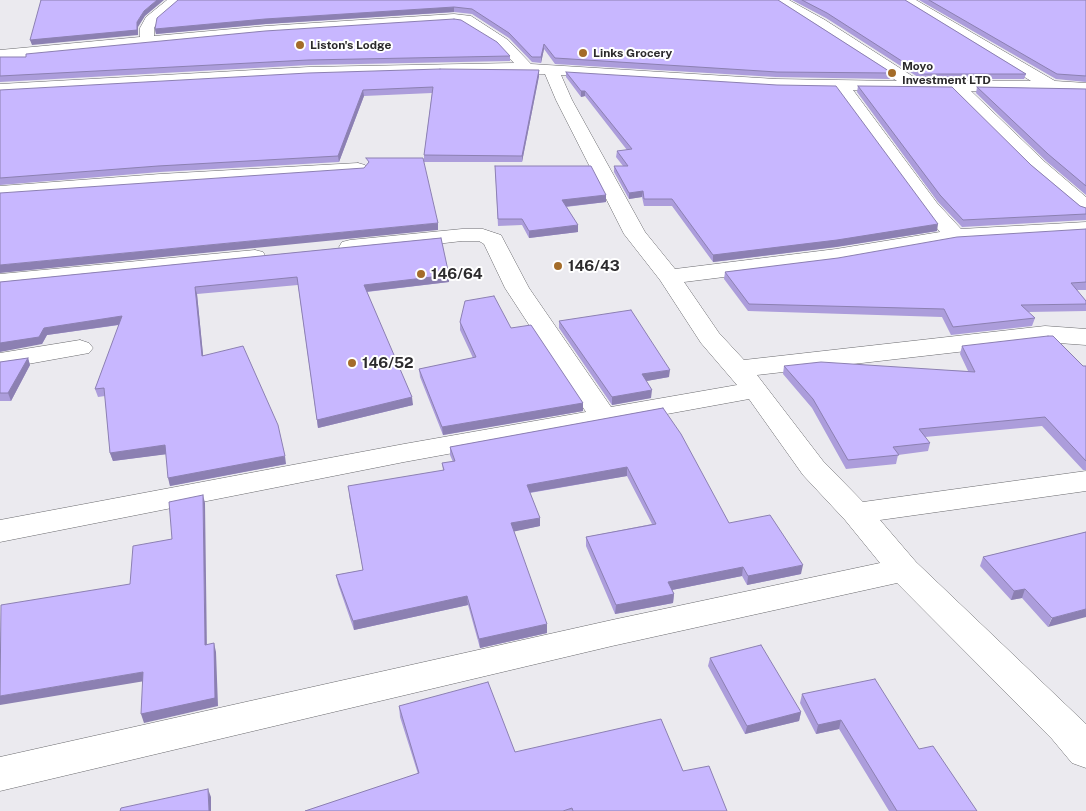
<!DOCTYPE html>
<style>
body{margin:0}
canvas{display:block;background:#ebeaef}
</style>
<canvas width="1086" height="811"></canvas>
<script>
const g = document.querySelector('canvas').getContext('2d');
g.lineJoin = 'round';
function toPath(rows) {
  const path = new Path2D();
  for (const r of rows) {
    path.moveTo(r[0], r[1]);
    for (let i = 2; i < r.length; i += 2) path.lineTo(r[i], r[i + 1]);
  }
  return path;
}
function trace(path, color, width, dash) {
  g.strokeStyle = color;
  g.lineWidth = width;
  g.lineCap = dash ? 'butt' : 'round';
  g.setLineDash(dash || []);
  g.stroke(path);
}
function paint(path, color) {
  g.fillStyle = color;
  g.fill(path, 'evenodd');
}
function write(font, color, halo, rows, align = 'center') {
  g.font = font + ' "Public Sans",sans-serif';
  g.lineWidth = 4;
  g.setLineDash([]);
  g.textBaseline = 'middle';
  g.strokeStyle = halo;
  g.fillStyle = color;
  for (const [text, x, y, turn = 0] of rows) {
    g.save();
    g.translate(x, y);
    g.rotate((+turn || 0) * Math.PI / 180);
    g.textAlign = isNaN(turn) ? turn : align;
    if (halo) g.strokeText(text, 0, 0);
    g.fillText(text, 0, 0);
    g.restore();
  }
}
const minor = toPath([
 [167,0,182,0,157,22,154,28,154,36,266,26,454,14,471,16,508,40,531,64,776,79,897,81,772,0,789,0,825,20,920,81,1031,81,899,0,916,0,1055,81,1086,83,1086,93,971,91,1045,162,1086,197,1086,213,1079,211,1031,170,952,91,853,90,937,203,961,229,1086,222,1086,234,955,242,836,263,684,282,719,333,744,360,1045,326,1086,329,1086,345,1045,342,757,375,823,461,863,502,1086,471,1086,491,880,520,916,562,1086,724,1086,768,1072,763,1052,739,897,583,612,646,0,791,0,757,612,620,880,563,845,520,803,475,749,399,404,462,0,542,0,520,404,444,586,412,505,288,484,244,479,241,462,241,350,254,342,252,339,247,342,242,350,240,462,229,483,229,501,235,529,288,611,407,737,385,701,343,660,280,624,234,556,100,545,74,440,73,309,77,0,94,0,84,309,67,514,63,498,46,462,23,454,22,266,34,0,60,0,50,140,37,140,28,146,17,167,0],
 [561,75,776,89,836,90,923,211,940,232,836,249,675,269,645,232,572,100,561,75],
 [358,163,365,165,368,169,365,173,0,198,0,186,160,174,358,163],
 [255,250,263,252,266,257,263,262,0,288,0,274,255,250],
 [80,340,89,343,93,348,89,353,0,369,0,353,80,340]
]);
trace(minor, '#6a6a6e', 1);
paint(minor, '#fff');
paint(toPath([
 [178,0,778,0,892,73,890,79,776,77,555,64,544,49,541,63,532,62,509,38,472,14,454,12,266,24,156,34,155,29],
 [792,0,905,0,1026,74,1024,79,921,79,826,18],
 [919,0,1086,0,1086,82,1056,79],
 [510,56,510,61,309,65,0,82,0,57],
 [539,70,539,76,522,162,424,162,424,155,432,93,364,96,339,162,160,172,0,185,0,90],
 [566,72,937,231,836,247,713,262,672,206,644,206,642,197,629,199,614,172,614,166,623,166,616,157,617,151,627,150,585,96,581,97,566,77],
 [858,86,1031,165,1080,206,1086,208,1086,220,962,227,938,202,857,92],
 [977,87,1086,89,1086,195,1046,161,976,93],
 [495,166,606,195,606,202,566,207,578,232,529,238,522,225,498,226],
 [1086,229,1086,290,1077,290,1086,301,1086,311,1028,312,1035,318,1032,326,951,335,942,317,748,311,724,279,725,272],
 [441,238,449,282,367,292,413,405,318,428,298,285,197,294,203,355,286,464,170,486,166,454,113,461,110,453,105,396,98,397,95,389,119,325,47,335,42,344,0,282],
 [559,321,669,377,646,381,651,398,612,405,559,328],
 [460,322,511,328,583,403,583,411,443,435,420,377,419,369,473,358,460,330],
 [962,346,1083,366,1086,366,1086,470,1083,470,1042,426,925,437,930,443,928,451,898,455,896,464,846,469,812,408,783,374,784,366,968,371,960,354],
 [28,358,30,365,11,401,0,401,0,362],
 [663,408,729,523,801,574,747,585,742,576,672,590,674,594,673,603,615,614,586,546,586,537,652,524,627,476,530,493,540,526,514,531,547,633,480,648,468,605,354,630,338,584,336,575,363,570,349,495,443,470,442,463,453,462,450,455,450,447],
 [1086,532,1048,627,1022,598,1011,600,980,566,983,557],
 [710,658,801,712,799,721,745,734,708,666],
 [802,694,919,749,977,811,889,811,839,729,816,734,800,703],
 [399,706,515,752,683,771,727,811,305,811,418,774,400,717]
]), '#ac9ddb');
paint(toPath([
 [157,0,164,0,145,16,138,27,138,35,32,45,30,40,137,22,144,11],
 [454,7,454,12,266,24,156,34,155,29,265,19],
 [544,44,544,49,541,63,541,57],
 [539,70,539,76,522,162,522,156],
 [363,90,364,96,339,162,338,156],
 [581,91,585,91,585,96,581,97],
 [643,191,642,197,629,199,629,193],
 [606,195,606,202,562,207,562,200],
 [438,223,438,230,0,273,0,265],
 [938,224,937,231,836,247,713,262,713,255],
 [578,225,578,232,529,238,529,231],
 [449,275,449,282,364,292,364,285],
 [195,287,197,294,204,364,202,356],
 [122,316,124,324,47,335,42,344,0,352,0,343,44,328],
 [28,358,30,365,11,401,8,393],
 [670,370,669,377,641,382,642,374],
 [652,390,651,398,612,405,612,397],
 [412,397,413,405,318,428,317,420],
 [583,403,583,411,443,435,442,427],
 [165,445,168,454,113,461,110,453],
 [285,456,286,464,170,486,168,478],
 [627,467,627,476,527,493,527,485],
 [203,495,205,503,207,654,205,645],
 [540,518,540,526,512,532,511,523],
 [803,565,801,574,747,585,748,576],
 [743,567,742,576,667,591,668,582],
 [1025,589,1022,598,1011,600,1014,591],
 [674,594,673,603,615,614,616,605],
 [467,596,468,605,354,630,353,621],
 [1086,609,1086,617,1048,627,1052,618],
 [547,624,547,633,480,648,479,639],
 [214,643,216,652,218,706,144,723,141,714],
 [143,672,145,681,0,705,0,696],
 [801,712,799,721,745,734,747,726],
 [841,720,839,729,816,734,818,725],
 [208,789,211,797,211,811,209,811]
]), '#8c80b2');
const building = toPath([
 [41,0,157,0,144,11,137,22,137,30,30,40,41,0],
 [178,0,778,0,892,73,777,72,555,58,544,44,541,57,532,57,509,33,472,9,454,7,265,19,155,29,157,18,178,0],
 [802,0,905,0,1026,74,922,74,827,13,802,0],
 [929,0,1086,0,1086,76,1057,74,929,0],
 [454,19,461,20,497,42,510,56,308,60,0,76,0,57,26,57,26,54,265,31,454,19],
 [440,69,539,70,522,156,424,155,433,87,363,90,338,156,158,166,0,178,0,90,308,73,440,69],
 [566,72,777,85,836,86,938,224,837,240,713,255,672,199,644,199,643,191,629,193,614,166,628,166,617,151,632,149,585,91,581,91,566,72],
 [858,86,952,87,1031,165,1080,206,1086,208,1086,214,963,220,940,195,858,86],
 [977,87,1086,89,1086,186,1048,154,977,87],
 [366,158,423,158,438,223,0,265,0,193,364,168,369,162,366,158],
 [495,166,591,166,606,195,562,200,578,225,529,231,522,219,498,219,495,166],
 [1086,229,1086,282,1071,283,1086,301,1086,304,1021,305,1035,318,953,327,944,309,749,304,725,272,838,258,957,237,1086,229],
 [441,238,449,275,364,285,412,397,317,420,297,277,195,287,202,356,243,346,278,425,285,456,168,478,165,445,110,453,104,388,95,389,122,316,44,328,39,337,0,343,0,282,441,238],
 [494,296,511,328,531,325,583,403,442,427,419,369,476,357,460,322,465,301,494,296],
 [631,310,670,370,642,374,652,390,612,397,559,321,631,310],
 [1048,336,1053,336,1083,366,1086,366,1086,461,1045,417,919,429,930,443,893,447,899,455,848,460,813,399,784,366,821,362,975,372,962,346,1048,336],
 [28,358,8,393,0,393,0,362,28,358],
 [663,408,681,434,729,523,770,515,803,565,748,576,743,567,668,582,674,594,616,605,586,537,656,524,627,467,527,485,540,518,511,523,547,624,479,639,467,596,353,621,336,575,363,570,348,486,444,470,442,463,455,461,450,447,663,408],
 [203,495,205,645,214,643,215,698,141,714,143,672,0,696,1,605,130,584,133,546,172,539,169,502,203,495],
 [1086,532,1086,609,1052,618,1025,589,1014,591,983,557,1086,532],
 [761,645,801,712,747,726,710,658,761,645],
 [875,679,919,749,933,746,977,811,897,811,841,720,818,725,802,694,875,679],
 [488,682,515,752,661,719,683,771,709,766,727,811,573,811,572,808,563,811,305,811,419,773,399,706,488,682],
 [208,789,209,811,120,811,121,808,208,789]
]);
paint(building, '#c8b7ff');
trace(building, '#8c80b2', 1);
for (const [x, y, r, color] of [
 [300,45,5,"#a46c29"],
 [583,53,5,"#a46c29"],
 [892,73,5,"#a46c29"],
 [558,266,5,"#a46c29"],
 [421,274,5,"#a46c29"],
 [352,363,5,"#a46c29"]
]) {
  const dot = new Path2D();
  dot.arc(x, y, r, 0, 2 * Math.PI);
  g.fillStyle = color;
  g.fill(dot);
  trace(dot, '#fff', 2);
}
write('bold 12px', '#2c2b2d', '#fff', [
 ["Liston's Lodge",310,45],
 ["Links Grocery",593,53],
 ["Moyo",902,66],
 ["Investment LTD",902,80]
], 'left');
write('bold 15px', '#2c2b2d', '#fff', [
 ["146/43",568,266],
 ["146/64",431,274],
 ["146/52",362,363]
], 'left');
</script>
